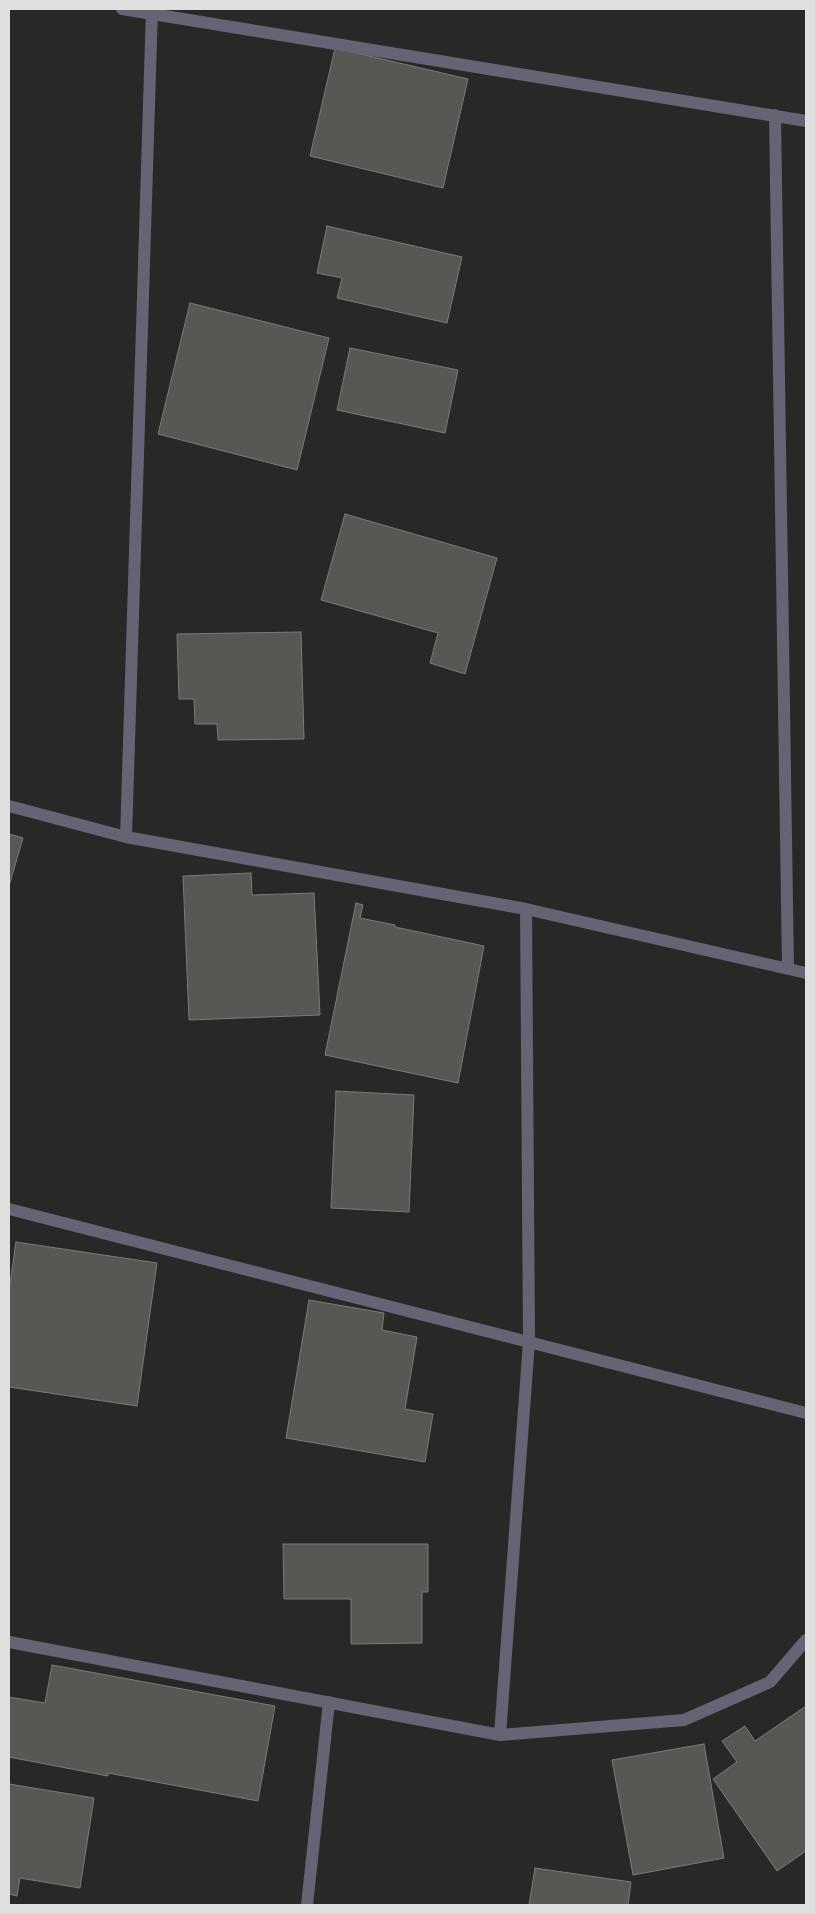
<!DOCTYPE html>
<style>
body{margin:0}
#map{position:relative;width:815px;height:1914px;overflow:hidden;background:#262925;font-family:"Titillium Web",sans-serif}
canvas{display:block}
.frame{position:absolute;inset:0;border:10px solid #dee0dd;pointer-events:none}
</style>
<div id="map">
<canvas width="815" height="1914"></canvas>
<div class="frame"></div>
</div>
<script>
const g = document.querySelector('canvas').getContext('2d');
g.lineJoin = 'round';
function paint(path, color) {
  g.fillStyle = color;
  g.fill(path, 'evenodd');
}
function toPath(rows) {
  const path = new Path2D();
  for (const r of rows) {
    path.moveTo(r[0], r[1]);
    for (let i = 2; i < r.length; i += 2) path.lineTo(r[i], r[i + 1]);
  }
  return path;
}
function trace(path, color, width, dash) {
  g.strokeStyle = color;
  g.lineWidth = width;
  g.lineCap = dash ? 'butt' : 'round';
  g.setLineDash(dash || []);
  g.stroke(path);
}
const building = toPath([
 [335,48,468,79,443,188,310,156,335,48],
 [327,226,462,257,447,323,337,298,342,278,317,273,327,226],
 [190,303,329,338,297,470,158,434,190,303],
 [350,348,458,370,445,433,337,410,350,348],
 [345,514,497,558,465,674,430,663,438,633,321,600,345,514],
 [301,632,304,739,218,740,217,724,195,724,194,699,179,699,177,634,301,632],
 [9,834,23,838,9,886,9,834],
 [251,873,252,895,314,893,320,1015,189,1020,183,876,251,873],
 [356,903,363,905,360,918,395,925,395,927,484,946,458,1083,325,1055,356,903],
 [336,1091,414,1095,409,1212,331,1208,336,1091],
 [16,1242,157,1263,137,1406,9,1387,9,1291,16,1242],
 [309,1300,384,1313,382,1330,417,1337,405,1409,433,1414,425,1462,286,1438,309,1300],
 [283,1544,428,1544,428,1592,422,1592,422,1643,351,1644,351,1599,284,1599,283,1544],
 [52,1665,275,1706,258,1801,108,1773,108,1776,9,1757,9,1697,45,1703,52,1665],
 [806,1706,806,1851,777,1871,713,1779,737,1762,722,1741,745,1726,755,1741,806,1706],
 [704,1744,724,1858,633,1875,612,1760,704,1744],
 [9,1784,94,1798,80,1888,20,1878,17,1896,9,1894,9,1784],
 [535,1868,631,1882,628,1905,529,1905,535,1868]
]);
paint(building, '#555853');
trace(building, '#797d78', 1);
trace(toPath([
 [122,9,806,121],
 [775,115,788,969],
 [9,806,126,837,526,909,806,973],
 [126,837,152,9],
 [9,1209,806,1413],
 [9,1642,500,1735,684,1720,770,1682,806,1640],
 [500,1735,529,1342,526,909],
 [307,1905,329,1702]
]), '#646474', 12);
</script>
